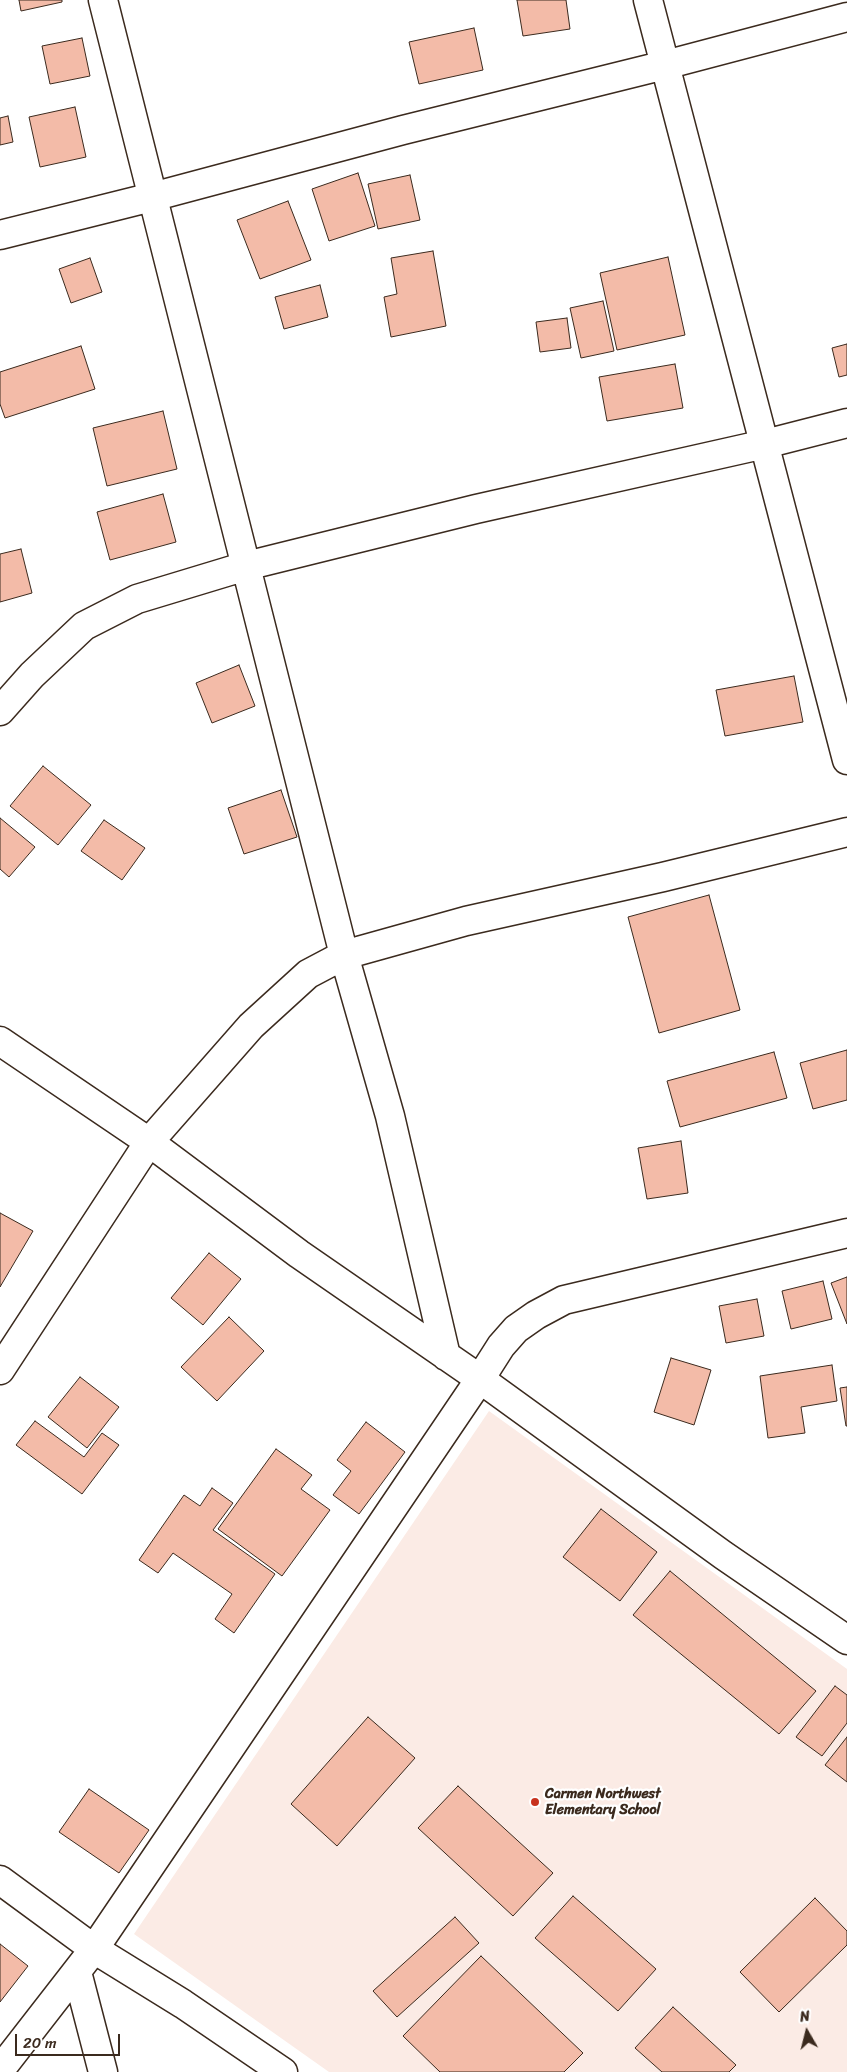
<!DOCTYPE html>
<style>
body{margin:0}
#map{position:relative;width:847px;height:2072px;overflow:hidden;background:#fff;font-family:Sriracha,sans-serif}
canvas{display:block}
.north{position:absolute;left:782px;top:2007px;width:50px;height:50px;-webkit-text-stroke:4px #fff;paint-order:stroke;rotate:352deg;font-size:14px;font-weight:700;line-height:20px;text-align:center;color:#3b2a1e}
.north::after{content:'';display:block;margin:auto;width:18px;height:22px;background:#3b2a1e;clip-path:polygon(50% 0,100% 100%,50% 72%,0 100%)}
.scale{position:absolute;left:15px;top:2034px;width:105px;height:22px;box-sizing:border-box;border:2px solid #3b2a1e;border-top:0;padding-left:6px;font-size:15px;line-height:18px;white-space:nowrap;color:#3b2a1e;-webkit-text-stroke:4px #fff;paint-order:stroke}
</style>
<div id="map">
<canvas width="847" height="2072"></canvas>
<div class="north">N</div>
<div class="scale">20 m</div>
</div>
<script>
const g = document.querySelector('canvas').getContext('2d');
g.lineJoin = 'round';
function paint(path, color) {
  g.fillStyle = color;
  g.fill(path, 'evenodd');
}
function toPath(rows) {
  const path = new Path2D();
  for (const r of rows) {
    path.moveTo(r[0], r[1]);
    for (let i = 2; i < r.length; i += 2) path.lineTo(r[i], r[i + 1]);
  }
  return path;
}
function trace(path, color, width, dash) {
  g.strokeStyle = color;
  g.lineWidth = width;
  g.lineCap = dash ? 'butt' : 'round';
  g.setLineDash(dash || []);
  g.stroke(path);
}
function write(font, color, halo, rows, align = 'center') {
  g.font = font + ' Sriracha,sans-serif';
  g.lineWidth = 4.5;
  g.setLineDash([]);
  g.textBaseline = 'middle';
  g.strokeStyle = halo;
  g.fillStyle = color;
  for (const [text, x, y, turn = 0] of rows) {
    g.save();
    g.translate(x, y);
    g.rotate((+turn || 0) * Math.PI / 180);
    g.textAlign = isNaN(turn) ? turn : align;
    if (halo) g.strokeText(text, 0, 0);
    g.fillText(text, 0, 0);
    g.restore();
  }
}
paint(toPath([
 [489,1411,847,1669,847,2072,329,2072,134,1934]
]), '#fbebe5');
const building = toPath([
 [19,0,62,0,62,2,21,11,19,0],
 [517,0,566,0,570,29,523,36,517,0],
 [474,28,483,70,419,84,409,42,474,28],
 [82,38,90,76,50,84,42,46,82,38],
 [75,107,86,157,40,167,29,117,75,107],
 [8,116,13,142,0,145,0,118,8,116],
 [358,173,375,226,329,241,312,189,358,173],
 [410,175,420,220,378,229,368,184,410,175],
 [288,201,311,260,260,279,237,220,288,201],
 [433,251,446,326,391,337,384,297,397,294,391,258,433,251],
 [668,257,685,335,617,350,600,273,668,257],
 [90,258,102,292,71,303,59,269,90,258],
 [320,285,328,317,284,329,275,297,320,285],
 [603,301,614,351,581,358,570,308,603,301],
 [567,318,571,348,540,352,536,322,567,318],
 [847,344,847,375,839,377,832,348,847,344],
 [81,346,95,389,5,418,0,404,0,372,81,346],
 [675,364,683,408,607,421,599,377,675,364],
 [163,411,177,469,107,486,93,428,163,411],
 [163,494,176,542,110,560,97,512,163,494],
 [21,549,32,593,0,602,0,554,21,549],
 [239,665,255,706,212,723,196,683,239,665],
 [794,676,803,722,725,736,716,690,794,676],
 [43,766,91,805,58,845,10,806,43,766],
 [281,790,297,837,244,854,228,808,281,790],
 [0,818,35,847,9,877,0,869,0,818],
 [104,820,145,848,122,880,81,851,104,820],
 [709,895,740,1010,659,1033,628,917,709,895],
 [847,1050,847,1100,813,1109,800,1063,847,1050],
 [774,1052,787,1098,680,1127,667,1081,774,1052],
 [681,1141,688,1193,647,1199,638,1148,681,1141],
 [0,1213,33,1231,0,1287,0,1213],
 [209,1253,241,1279,203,1325,171,1298,209,1253],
 [847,1277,847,1324,831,1283,847,1277],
 [823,1281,832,1319,791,1329,782,1291,823,1281],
 [757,1299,764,1336,726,1343,719,1306,757,1299],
 [229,1317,264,1351,217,1401,181,1367,229,1317],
 [671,1358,711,1370,694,1425,654,1412,671,1358],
 [832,1365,837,1401,801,1407,805,1433,768,1438,760,1376,832,1365],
 [80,1377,119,1407,87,1448,48,1417,80,1377],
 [847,1387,847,1426,846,1426,840,1388,847,1387],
 [35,1421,84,1457,102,1433,119,1445,82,1494,16,1445,35,1421],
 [366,1422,405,1452,359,1514,333,1495,351,1471,337,1460,366,1422],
 [276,1449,312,1475,301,1489,330,1510,282,1576,218,1529,276,1449],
 [212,1488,233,1503,213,1530,275,1574,234,1633,215,1619,232,1594,173,1553,158,1573,139,1560,184,1495,200,1506,212,1488],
 [601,1509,657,1552,620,1601,563,1557,601,1509],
 [670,1571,816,1691,779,1734,633,1615,670,1571],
 [835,1686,847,1695,847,1723,822,1756,796,1737,835,1686],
 [368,1717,415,1758,337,1846,291,1804,368,1717],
 [847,1737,847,1782,825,1765,847,1737],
 [458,1786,553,1873,513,1916,418,1828,458,1786],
 [89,1789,149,1830,119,1873,59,1832,89,1789],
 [573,1896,656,1969,618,2011,535,1938,573,1896],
 [815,1898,847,1931,847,1945,779,2012,740,1972,815,1898],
 [455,1917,479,1943,397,2017,373,1991,455,1917],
 [0,1944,28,1966,0,2002,0,1944],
 [481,1956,583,2053,564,2072,440,2072,403,2036,481,1956],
 [673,2007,736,2065,729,2072,662,2072,635,2048,673,2007]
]);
paint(building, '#f3bba8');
trace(building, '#3b2a1e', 1);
const minor = toPath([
 [103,0,344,955,390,1116,446,1356],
 [648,0,847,760],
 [0,235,152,197,403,130,665,65,847,17],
 [0,711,32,675,84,626,137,599,246,566,476,509,765,444,847,423],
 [0,1041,149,1142,299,1254,480,1379,723,1555,847,1640],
 [0,1370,149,1142,251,1026,308,974,344,955,466,921,663,877,847,832],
 [0,1880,94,1949,183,2004,283,2072],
 [77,1972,103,2072],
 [0,2070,94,1949,480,1379,501,1346,516,1329,536,1315,564,1300,847,1233]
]);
trace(minor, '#3b2a1e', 31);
trace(minor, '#fff', 28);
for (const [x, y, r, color] of [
 [535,1802,5,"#c8321e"]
]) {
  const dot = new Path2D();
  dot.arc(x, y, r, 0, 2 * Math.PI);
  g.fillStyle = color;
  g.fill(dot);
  trace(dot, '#fff', 2);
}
write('bold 14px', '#3b2a1e', '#fff', [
 ["Carmen Northwest",545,1794],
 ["Elementary School",545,1810]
], 'left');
</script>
